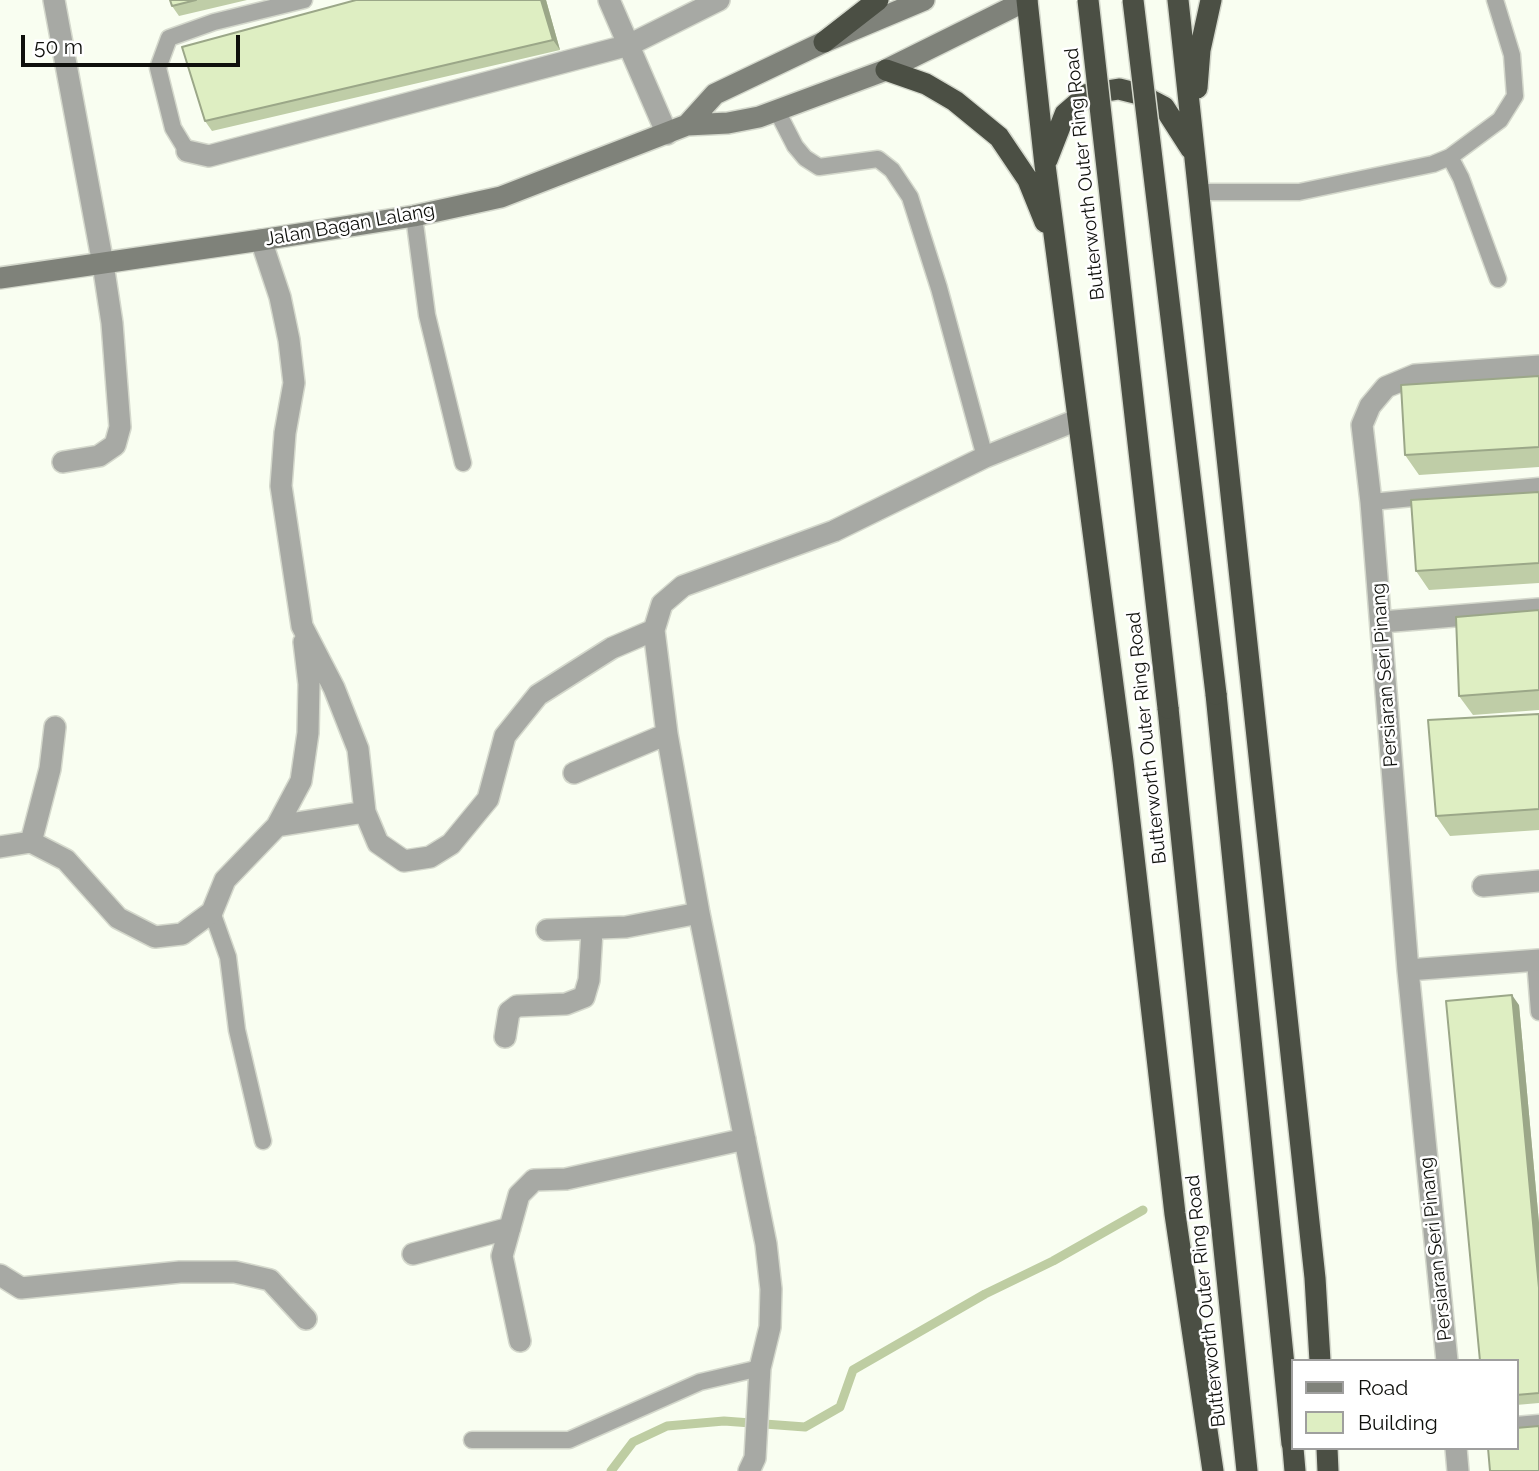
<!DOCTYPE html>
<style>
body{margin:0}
#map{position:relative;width:1539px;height:1471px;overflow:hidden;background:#f9fef1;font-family:Raleway,sans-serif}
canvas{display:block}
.legend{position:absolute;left:1291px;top:1359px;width:228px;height:91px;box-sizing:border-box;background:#fff;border:2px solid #9f9f9e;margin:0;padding:9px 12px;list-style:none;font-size:21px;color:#0f100c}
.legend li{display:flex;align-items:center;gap:14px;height:35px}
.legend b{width:35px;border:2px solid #9f9f9e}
.scale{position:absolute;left:21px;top:35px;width:219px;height:32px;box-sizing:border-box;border:4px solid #0f100c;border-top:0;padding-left:9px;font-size:21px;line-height:24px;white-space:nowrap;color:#0f100c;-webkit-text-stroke:5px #fff;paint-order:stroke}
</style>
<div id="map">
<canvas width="1539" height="1471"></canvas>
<ul class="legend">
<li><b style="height:9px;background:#7f827a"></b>Road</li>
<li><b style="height:19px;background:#deeec2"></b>Building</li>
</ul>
<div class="scale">50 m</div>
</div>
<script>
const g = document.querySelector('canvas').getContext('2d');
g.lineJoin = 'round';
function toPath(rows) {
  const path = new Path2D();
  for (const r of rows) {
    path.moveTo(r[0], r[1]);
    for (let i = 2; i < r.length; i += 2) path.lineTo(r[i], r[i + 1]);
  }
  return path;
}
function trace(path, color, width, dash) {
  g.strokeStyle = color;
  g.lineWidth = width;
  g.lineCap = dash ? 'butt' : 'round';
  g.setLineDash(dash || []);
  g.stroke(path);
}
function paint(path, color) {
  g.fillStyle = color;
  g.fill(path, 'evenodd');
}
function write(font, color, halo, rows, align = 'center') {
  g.font = font + ' Raleway,sans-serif';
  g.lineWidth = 5;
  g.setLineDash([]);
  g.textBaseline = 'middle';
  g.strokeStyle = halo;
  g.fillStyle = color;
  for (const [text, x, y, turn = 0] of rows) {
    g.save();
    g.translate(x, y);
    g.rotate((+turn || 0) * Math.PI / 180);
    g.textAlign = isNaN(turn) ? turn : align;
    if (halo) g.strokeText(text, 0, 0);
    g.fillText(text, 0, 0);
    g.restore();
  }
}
trace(toPath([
 [611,1471,633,1442,667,1426,724,1421,805,1427,840,1407,853,1370,985,1294,1053,1261,1143,1210]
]), '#becda2', 9);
const service = toPath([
 [777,111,795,146,805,158,819,167,878,159,892,170,910,197,939,288,985,457],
 [187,151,173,128,158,68,169,38,214,22,304,0],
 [1450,157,1500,120,1515,96,1512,55,1495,0],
 [1198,192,1299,192,1433,164,1450,157,1461,178,1498,279],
 [414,216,427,315,463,463],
 [1371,502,1539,486],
 [212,912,228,957,237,1030,263,1141],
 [1535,960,1539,1012],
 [1516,1425,1539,1423],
 [472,1440,569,1440,700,1382,760,1368]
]);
const minor = toPath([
 [54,0,103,264,112,323,120,427,115,445,99,456,63,462],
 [609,0,667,134],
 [187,151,209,156,629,45,719,0],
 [261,240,280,297,289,340,294,383,285,433,281,486,302,626,334,688,358,749,365,812,378,843,404,861,430,857,451,844,488,799,505,736,538,695,612,648,654,630],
 [1382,622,1539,609],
 [574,773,667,734],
 [277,826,301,781,308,733,309,684,304,642],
 [31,842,50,769,55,727],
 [0,847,31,842,66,860,118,918,155,937,182,934,212,912,225,880,277,826,365,812],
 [1483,886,1539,881],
 [547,930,626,927,699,913],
 [1408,970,1539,960],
 [505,1037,509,1012,517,1006,566,1004,584,997,589,980,592,931],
 [413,1254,510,1228],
 [0,1275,21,1288,180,1272,235,1272,270,1280,306,1319],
 [520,1341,502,1256,519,1195,534,1180,566,1179,745,1139],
 [1447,1361,1408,970,1371,502,1362,425,1370,406,1386,387,1415,375,1539,366],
 [1456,1448,1458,1471],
 [749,1471,755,1458,760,1368,770,1327,771,1289,766,1244,699,913,667,734,654,630,662,604,683,586,834,531,985,457,1077,420]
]);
const secondary = toPath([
 [687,125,715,94,824,42,924,0],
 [0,278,261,240,414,216,501,197,687,125,728,123,759,117,886,70,1027,0]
]);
const motorway = toPath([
 [1027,0,1045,165,1123,761,1175,1214,1213,1471],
 [1178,0,1315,1278,1320,1361],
 [824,42,878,0],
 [886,70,926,84,955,101,999,137,1028,180,1045,222],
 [1197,88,1200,50,1211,0],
 [1047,160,1065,114,1088,94,1119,89,1139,94,1164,107,1191,149],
 [1216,694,1292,1444],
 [1168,708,1247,1471],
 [1293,1448,1295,1471],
 [1327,1448,1328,1471]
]);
trace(service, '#d4d8cc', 19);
trace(minor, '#d4d8cc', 24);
trace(secondary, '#d4d8cc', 24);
trace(motorway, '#d4d8cc', 24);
trace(service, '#a7a9a4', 16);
trace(minor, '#a7a9a4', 21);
trace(secondary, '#7f827a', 21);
trace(motorway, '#4b4f44', 21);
const motorwayBridge = toPath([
 [1088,0,1168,708],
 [1133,0,1216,694]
]);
trace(motorwayBridge, '#d4d8cc', 24, []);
trace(motorwayBridge, '#4b4f44', 21);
paint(toPath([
 [170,0,247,0,179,16,172,6],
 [356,0,546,0,560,50,212,131,205,121],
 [1539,376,1539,467,1419,475,1405,455],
 [1539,492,1539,583,1429,590,1416,571],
 [1539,610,1539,710,1473,715,1459,696],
 [1539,714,1539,830,1450,836,1436,816],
 [1519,1005,1539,1223,1539,1403,1516,1405]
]), '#bfcda7');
paint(toPath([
 [541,0,546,0,560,50,553,40],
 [1512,995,1519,1005,1539,1223,1539,1288]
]), '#9ba788');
const building = toPath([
 [170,0,196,0,172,6,170,0],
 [356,0,541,0,553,40,205,121,182,47,356,0],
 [1539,376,1539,447,1405,455,1401,385,1539,376],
 [1539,492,1539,563,1416,571,1411,500,1539,492],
 [1539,610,1539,690,1459,696,1456,617,1539,610],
 [1539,714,1539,809,1436,816,1428,720,1539,714],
 [1512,995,1539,1288,1539,1393,1516,1395,1516,1361,1480,1361,1446,1001,1512,995],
 [1539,1426,1539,1471,1490,1471,1488,1448,1516,1448,1516,1428,1539,1426]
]);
paint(building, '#deeec2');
trace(building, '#9ba788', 2);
write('19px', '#0f100c', '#fff', [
 ["Butterworth Outer Ring Road",1085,174,-96],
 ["Jalan Bagan Lalang",350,225,-10],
 ["Persiaran Seri Pinang",1385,675,-94],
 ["Butterworth Outer Ring Road",1147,738,-96],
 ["Persiaran Seri Pinang",1436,1249,-96],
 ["Butterworth Outer Ring Road",1206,1301,-96]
]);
</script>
